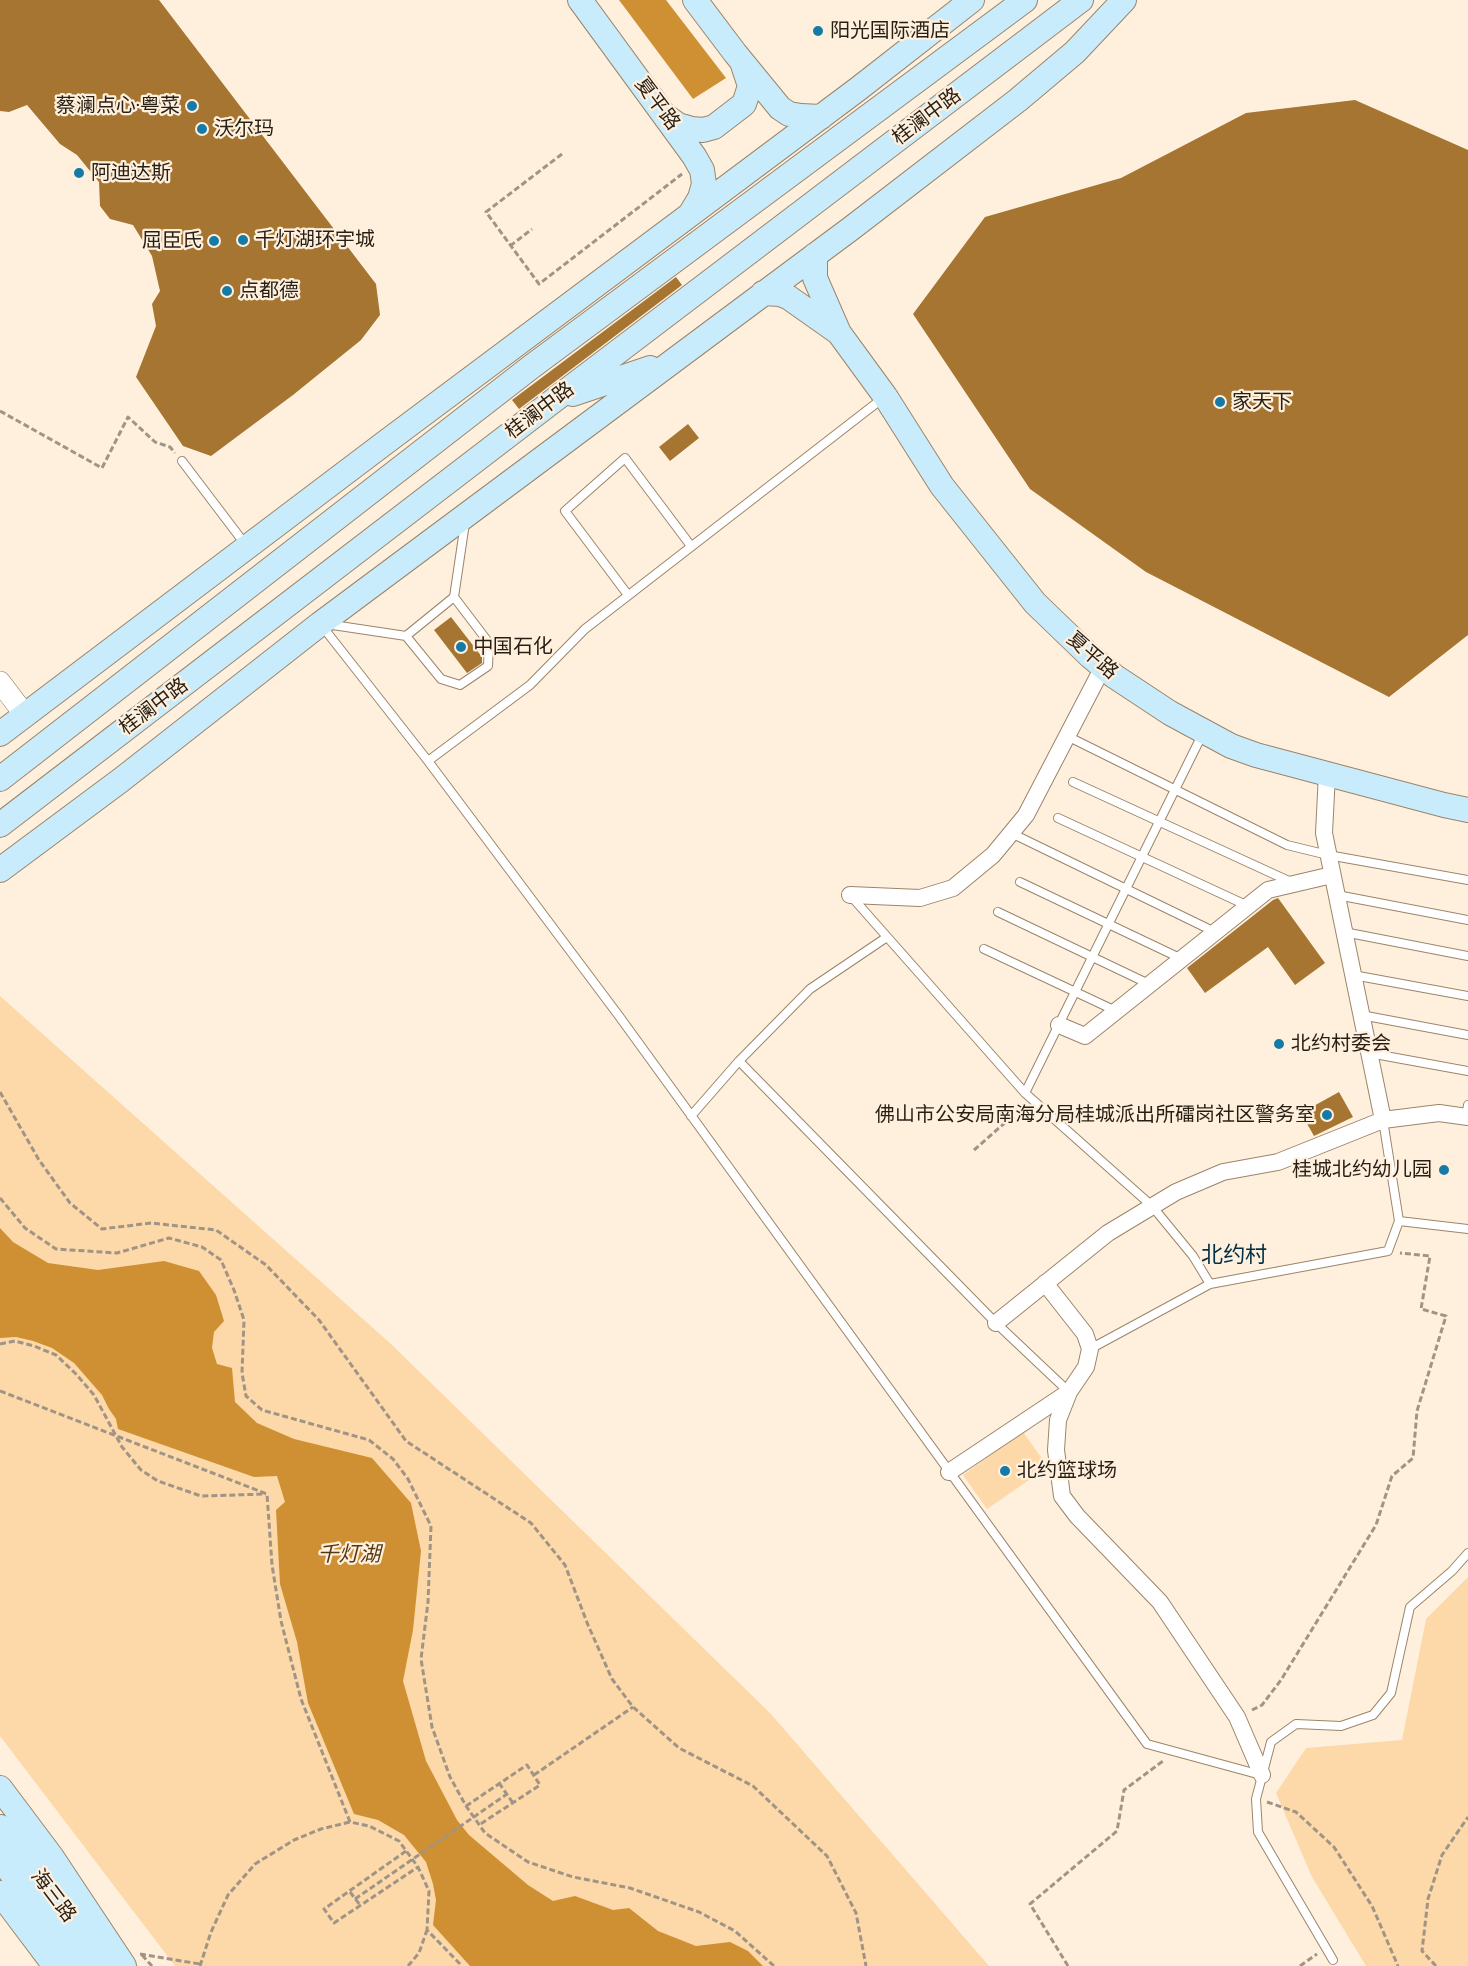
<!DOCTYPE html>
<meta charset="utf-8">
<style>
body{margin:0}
canvas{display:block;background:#fff0de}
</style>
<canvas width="1468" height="1966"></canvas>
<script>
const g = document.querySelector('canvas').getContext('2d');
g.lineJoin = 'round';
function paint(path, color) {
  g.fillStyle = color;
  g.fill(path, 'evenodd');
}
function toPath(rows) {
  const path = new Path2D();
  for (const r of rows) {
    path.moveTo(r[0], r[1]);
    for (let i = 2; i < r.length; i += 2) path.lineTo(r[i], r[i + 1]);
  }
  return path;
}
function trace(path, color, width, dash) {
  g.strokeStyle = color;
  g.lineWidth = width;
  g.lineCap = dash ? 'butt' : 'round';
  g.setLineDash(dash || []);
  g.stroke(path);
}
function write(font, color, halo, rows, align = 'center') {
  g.font = font + ' Bitter,"Noto Sans SC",serif';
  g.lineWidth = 4.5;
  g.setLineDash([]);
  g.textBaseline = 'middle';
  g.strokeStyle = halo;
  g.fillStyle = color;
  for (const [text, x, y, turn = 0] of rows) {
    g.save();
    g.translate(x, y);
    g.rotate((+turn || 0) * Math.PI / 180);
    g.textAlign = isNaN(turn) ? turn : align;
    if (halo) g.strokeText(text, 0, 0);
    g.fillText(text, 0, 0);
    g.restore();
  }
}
paint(toPath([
 [0,996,391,1344,770,1713,989,1966,175,1966,0,1736],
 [1023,1432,1048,1467,987,1509,963,1475],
 [1468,1577,1468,1966,1366,1966,1312,1877,1276,1793,1306,1748,1402,1740,1426,1619]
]), '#fdd8a9');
paint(toPath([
 [619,0,666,0,726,78,693,99],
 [0,1228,13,1242,48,1263,98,1270,164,1261,199,1271,216,1295,224,1321,214,1332,212,1348,217,1364,232,1368,235,1402,257,1423,294,1439,372,1458,411,1503,421,1551,413,1630,403,1681,426,1761,457,1820,469,1835,528,1885,553,1901,575,1896,613,1910,629,1908,658,1931,696,1946,730,1942,748,1951,763,1966,470,1966,433,1925,436,1900,433,1884,426,1862,404,1835,378,1820,354,1814,308,1703,297,1642,280,1584,276,1510,285,1502,277,1476,254,1477,118,1429,116,1419,109,1409,102,1395,74,1363,52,1348,33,1341,16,1337,0,1338]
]), '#ce9033');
paint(toPath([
 [0,0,159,0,376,284,380,315,361,340,293,395,211,456,183,446,136,377,156,326,152,304,160,291,152,256,133,225,110,219,100,206,99,182,77,155,60,144,27,105,9,112,0,111],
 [1355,100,1468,150,1468,635,1389,697,1146,572,1030,489,913,314,985,217,1121,178,1246,113],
 [676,277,682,285,519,409,512,400],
 [688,424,699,438,670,461,659,447],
 [451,617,482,657,482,663,467,673,434,630],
 [1278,898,1325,963,1295,985,1268,947,1205,993,1187,968,1273,900],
 [1339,1092,1353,1117,1314,1136,1301,1113]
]), '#a57531');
const service = toPath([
 [182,461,245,544],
 [628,595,565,511,625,458,691,546],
 [326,624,406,636,454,597,465,523],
 [322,626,428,761,619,1016,1147,1744,1261,1775],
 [406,636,441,679,460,685,488,666,489,643,454,597],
 [1067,736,1287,845,1328,855,1468,880],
 [428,761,530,685,585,629,883,398],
 [1073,782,1291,882],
 [1058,818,1248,906],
 [1011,833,1215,932],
 [1020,882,1182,959],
 [1337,895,1468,920],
 [851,896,1025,1093,1152,1206,1193,1256,1210,1284],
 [998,912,1149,984],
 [1344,932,1468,956],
 [984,949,1116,1011],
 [1353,975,1468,996],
 [1361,1015,1468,1035],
 [1369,1053,1468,1071],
 [739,1061,996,1323,1069,1392],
 [1025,1093,1203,733],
 [691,1116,739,1061,810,989,887,937],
 [1466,1117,1468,1105],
 [1383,1120,1399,1221,1468,1229],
 [1090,1349,1210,1284,1388,1251,1399,1221],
 [1333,1960,1258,1832,1256,1799,1271,1742,1296,1724,1341,1726,1373,1715,1391,1693,1410,1607,1452,1571,1468,1553]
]);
const minor = toPath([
 [1327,774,1324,833,1383,1120],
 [850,895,920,898,953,888,993,855,1026,815,1103,667],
 [1059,1025,1085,1036,1268,890,1332,875],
 [1045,1283,1085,1334,1090,1349,1086,1367,1069,1392,1058,1420,1056,1450,1062,1496,1077,1516,1160,1602,1237,1717,1262,1775],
 [996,1323,1108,1233,1176,1192,1223,1172,1278,1162,1383,1120,1439,1113,1468,1117],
 [949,1472,1069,1392]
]);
const tertiary = toPath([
 [0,682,25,715]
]);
const secondary = toPath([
 [580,0,694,156,702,170,704,184,700,198,691,213],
 [695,0,735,53,780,108,789,114,801,116,821,117],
 [667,117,678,125,692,129,703,130,714,127,744,104,750,86,743,65],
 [815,255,815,278,839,333,885,396,942,486,1035,603,1090,656,1114,676,1170,713,1231,746,1256,755,1444,805,1468,810],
 [763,293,780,294,788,297,839,333],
 [573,394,650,368],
 [0,734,386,442,858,89,972,0],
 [0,779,531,367,1025,0],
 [0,825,553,401,1081,0],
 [0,870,121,780,320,624,853,227,1018,100,1075,52,1124,0],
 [0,1788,51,1856,124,1966],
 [0,1827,105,1966],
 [0,1858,81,1966],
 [0,1893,55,1966]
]);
trace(service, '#9b856a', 10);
trace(minor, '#9b856a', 18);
trace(tertiary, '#9b856a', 22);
trace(secondary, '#9b856a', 26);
trace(toPath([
 [562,154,486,212,539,284,682,174],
 [510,246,532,229],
 [0,411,102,468,128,417,155,442,170,447,175,453],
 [0,1092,39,1160,70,1203,102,1229,151,1223,216,1230,266,1265,319,1320,406,1441,531,1523,565,1565,588,1625,612,1679,633,1707,679,1748,753,1786,827,1856,856,1913,866,1966],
 [974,1150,1007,1121,1018,1104],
 [0,1198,25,1228,56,1249,117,1253,169,1238,202,1247,221,1260,234,1290,244,1320,242,1373,246,1396,262,1410,369,1440,393,1459,408,1479,431,1526,428,1602,421,1659,432,1727,450,1777,466,1806,485,1833,528,1862,573,1877,630,1888,699,1912,735,1931,774,1966],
 [0,1344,15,1341,34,1346,56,1355,76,1374,94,1395,122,1447,141,1470,158,1481,201,1496,266,1494],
 [0,1391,267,1494,272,1565,281,1621,301,1699,350,1822,369,1826,399,1841,418,1867,429,1891,427,1930,462,1966],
 [1252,1710,1262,1705,1281,1680,1376,1525,1392,1476,1413,1458,1417,1411,1446,1316,1421,1309,1430,1256,1400,1253],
 [534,1775,633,1707],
 [499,1783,513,1803],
 [1267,1802,1296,1812,1334,1847,1372,1906,1398,1966],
 [466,1806,527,1765,540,1785,479,1825],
 [406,1851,324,1909,334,1923,418,1867],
 [350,1892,360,1905],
 [140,1954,200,1964],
 [142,1955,152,1966],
 [200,1966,211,1932,228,1895,255,1864,294,1840,321,1829,350,1822],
 [408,1966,419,1953,427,1930],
 [1068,1966,1030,1904,1117,1831,1124,1790,1163,1761],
 [1300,1966,1317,1954],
 [1436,1966,1422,1951,1428,1899,1442,1855,1468,1817]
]), '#a09485', 3, [6, 3]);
trace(service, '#fff', 8);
trace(minor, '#fff', 16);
trace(tertiary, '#fff', 21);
trace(secondary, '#c8ecfc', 24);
trace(toPath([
 [355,1899,507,1794]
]), '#a09485', 3, [6, 3]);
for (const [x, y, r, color] of [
 [818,31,6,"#157ba6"],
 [192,106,6,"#157ba6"],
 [202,129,6,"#157ba6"],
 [79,173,6,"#157ba6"],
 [243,240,6,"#157ba6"],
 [214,241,6,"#157ba6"],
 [227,291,6,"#157ba6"],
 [1220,402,6,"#157ba6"],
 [461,647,6,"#157ba6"],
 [1279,1044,6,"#157ba6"],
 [1327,1115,6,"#157ba6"],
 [1444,1170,6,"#157ba6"],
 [1005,1471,6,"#157ba6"]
]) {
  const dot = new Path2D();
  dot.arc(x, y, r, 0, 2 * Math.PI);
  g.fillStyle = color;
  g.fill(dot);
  trace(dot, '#fff0de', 2);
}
write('20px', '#281f14', '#fff0de', [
 ["阳光国际酒店",830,31],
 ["蔡澜点心·粤菜",180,106,"right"],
 ["沃尔玛",214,129],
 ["阿迪达斯",91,173],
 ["千灯湖环宇城",255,240],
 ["屈臣氏",202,241,"right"],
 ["点都德",239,291],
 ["家天下",1232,402],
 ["中国石化",473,647],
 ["北约村委会",1291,1044],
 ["佛山市公安局南海分局桂城派出所礌岗社区警务室",1315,1115,"right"],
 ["桂城北约幼儿园",1432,1170,"right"],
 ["北约篮球场",1017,1471]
], 'left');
write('20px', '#281f14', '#fff0de', [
 ["夏平路",657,104,53],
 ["桂澜中路",927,117,-37],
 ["桂澜中路",540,411,-37],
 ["夏平路",1092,656,41],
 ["桂澜中路",154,707,-37],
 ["海三路",53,1896,53]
]);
write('italic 21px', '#533913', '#fff0de', [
 ["千灯湖",349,1555]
]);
write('22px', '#003044', '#fff0de', [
 ["北约村",1234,1256]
]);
</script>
